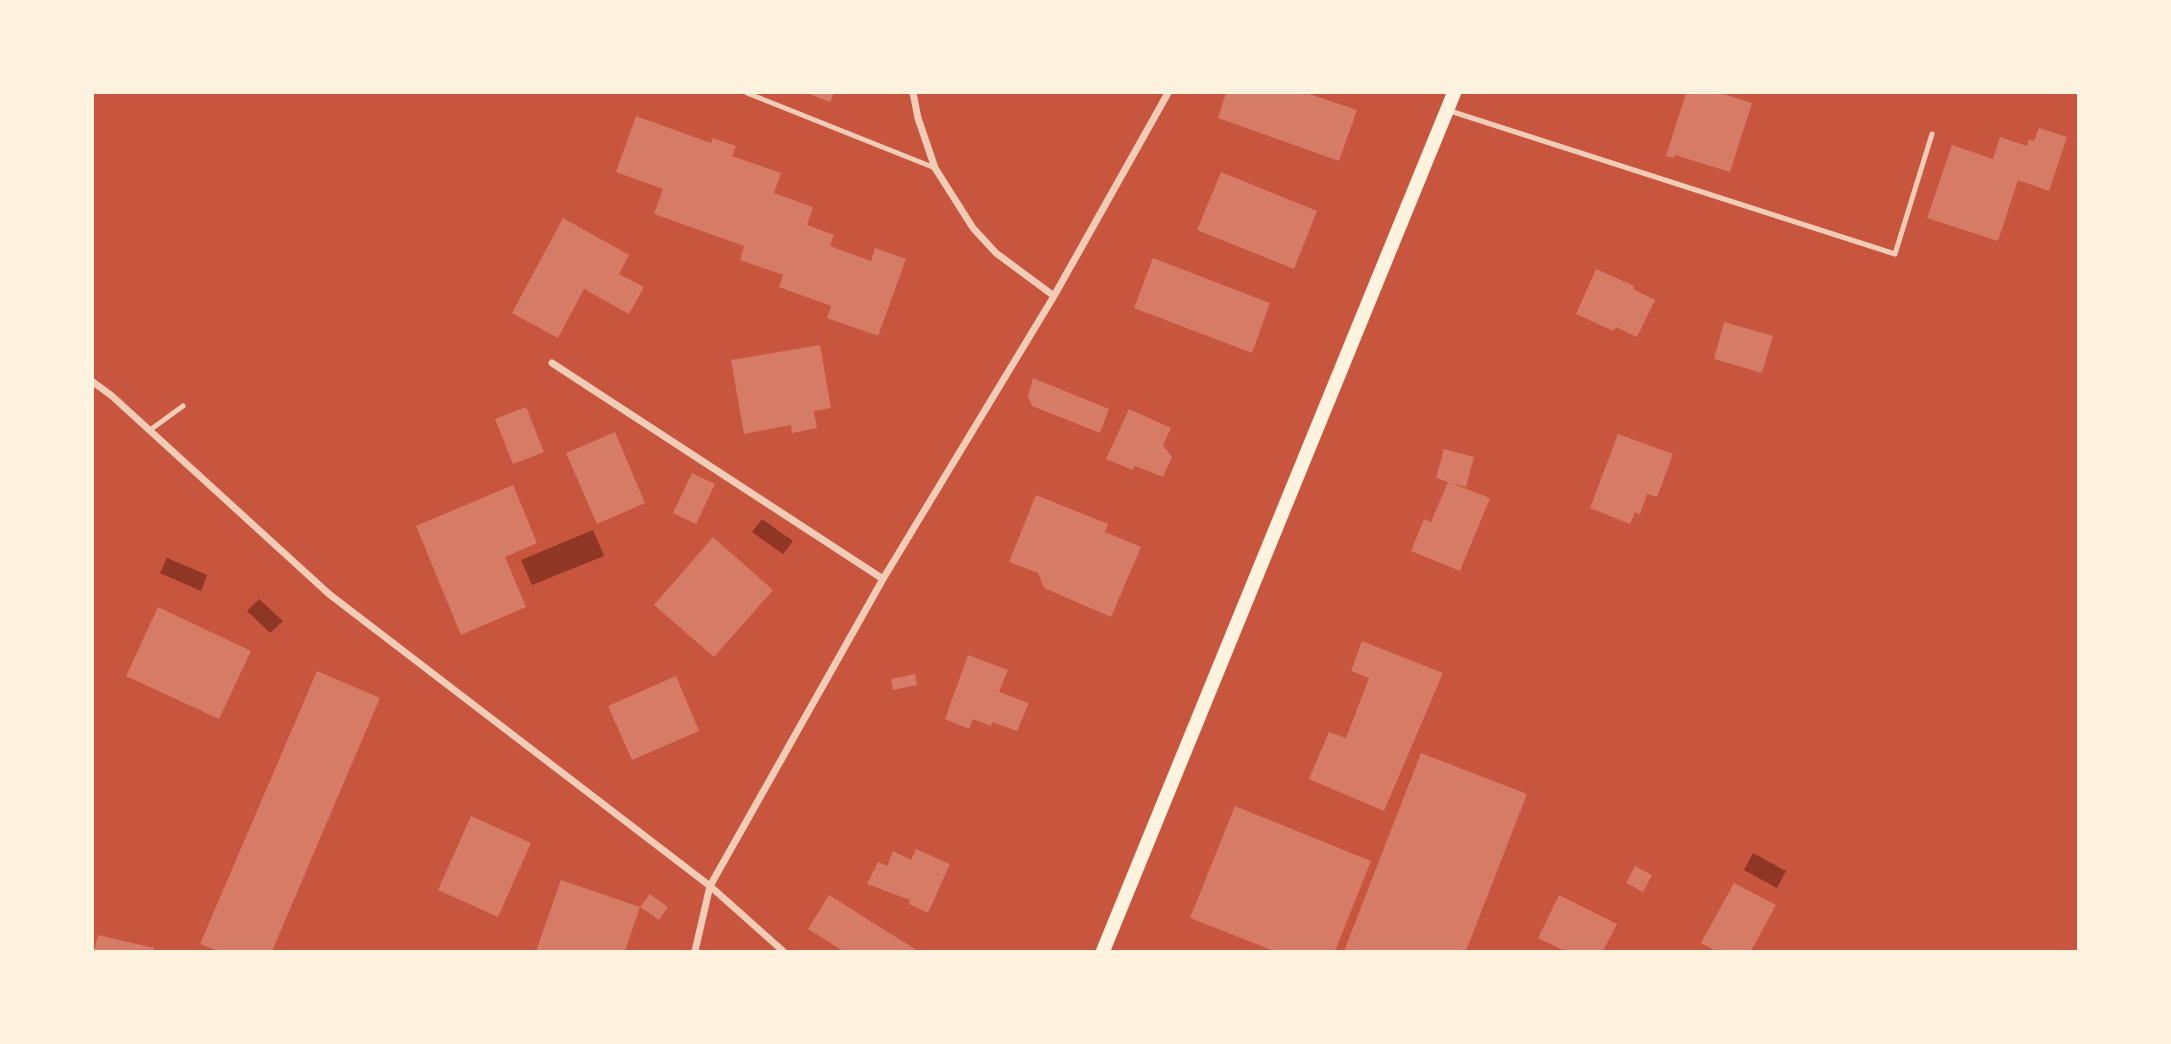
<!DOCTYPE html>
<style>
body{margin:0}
#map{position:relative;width:2171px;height:1044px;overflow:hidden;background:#c8553d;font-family:Overpass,sans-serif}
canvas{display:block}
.frame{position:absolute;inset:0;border:94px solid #fff3e0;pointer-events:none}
</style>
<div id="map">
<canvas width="2171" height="1044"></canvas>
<div class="frame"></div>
</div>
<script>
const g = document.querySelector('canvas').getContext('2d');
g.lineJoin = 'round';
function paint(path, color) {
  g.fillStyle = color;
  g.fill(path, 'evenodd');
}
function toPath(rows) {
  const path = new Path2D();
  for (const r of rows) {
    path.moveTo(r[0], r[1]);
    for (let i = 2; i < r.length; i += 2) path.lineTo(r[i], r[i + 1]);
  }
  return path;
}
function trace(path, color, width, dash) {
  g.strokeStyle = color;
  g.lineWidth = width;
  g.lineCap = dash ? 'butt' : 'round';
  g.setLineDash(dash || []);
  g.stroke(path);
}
paint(toPath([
 [762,519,793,541,783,554,752,532],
 [593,530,604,556,532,585,521,560],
 [167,558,207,575,201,591,160,573],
 [259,599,283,621,270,633,247,611],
 [1753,853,1786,871,1777,888,1744,870]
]), '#8f3625');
paint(toPath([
 [807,93,834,93,830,102],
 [1226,93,1306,93,1357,110,1339,161,1218,118],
 [1686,93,1720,93,1752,103,1730,172,1675,155,1674,158,1666,156],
 [636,116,711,143,713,138,736,146,732,156,781,173,774,193,813,207,807,225,834,235,830,246,871,261,875,248,906,259,878,336,827,318,831,306,779,287,783,275,740,260,744,246,654,214,663,189,616,172],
 [2039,128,2067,137,2049,191,2018,180,1998,241,1927,218,1952,145,1993,159,2000,137,2027,146,2029,140,2034,141],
 [1221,172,1317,211,1294,269,1197,230],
 [563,218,629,255,619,274,644,287,629,314,584,289,558,338,512,313],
 [1153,258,1270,303,1252,353,1134,308],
 [1596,269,1634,286,1633,289,1655,300,1637,337,1616,327,1613,331,1576,314],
 [1724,322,1773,336,1762,373,1714,359],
 [820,345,831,408,814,411,817,428,792,433,791,425,744,434,731,360],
 [1033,378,1109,409,1100,433,1032,406,1028,396],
 [526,407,544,452,513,464,495,419],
 [1129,409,1171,428,1163,445,1172,457,1163,477,1135,466,1133,470,1106,459],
 [615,432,645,503,597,524,566,453],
 [1618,434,1673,454,1657,497,1647,494,1640,514,1635,512,1630,524,1590,508],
 [1444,449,1474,457,1466,487,1451,483,1490,498,1460,571,1411,551,1424,519,1431,522,1448,482,1436,478],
 [692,473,715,484,696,524,673,513],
 [513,485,537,543,505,557,526,607,461,635,416,526],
 [1036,495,1108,524,1105,532,1141,547,1111,617,1044,588,1038,573,1009,562],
 [713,537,773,590,714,657,654,605],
 [158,607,251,651,219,719,126,676],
 [1362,641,1443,673,1384,811,1309,779,1329,732,1346,738,1369,678,1351,671],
 [968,655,1008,670,999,692,1029,703,1017,731,992,722,991,726,973,719,969,729,945,719],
 [317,671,380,698,272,951,218,951,200,944],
 [915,674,917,685,893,690,891,679],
 [676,676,699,731,632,760,608,706],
 [1421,753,1527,794,1466,951,1344,951],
 [1235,806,1371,861,1335,951,1274,951,1190,918],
 [471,816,531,843,498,917,438,890],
 [916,849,950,864,928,913,909,904,910,900,867,884,878,862,887,866,893,851,911,860],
 [1635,866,1652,875,1643,892,1626,883],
 [561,880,640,907,625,951,536,951],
 [1734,883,1776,905,1751,951,1716,951,1701,943],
 [650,894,668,907,659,920,640,907],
 [829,895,918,951,843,951,808,929],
 [1559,895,1617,924,1603,951,1565,951,1538,938],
 [98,935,154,948,153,951,94,951]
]), '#d67c66');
trace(toPath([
 [747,93,935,168],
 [1447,110,1895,254,1932,134],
 [150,430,183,406]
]), '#f1ccb7', 5);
trace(toPath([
 [913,93,918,118,935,168,973,228,996,253,1054,296],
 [552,363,883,579],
 [93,382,112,396,329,594,710,886,783,951],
 [695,951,710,886,883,579,1054,296,1168,93]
]), '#f1ccb7', 7);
trace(toPath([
 [1103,951,1454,93]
]), '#fff3e0', 14);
</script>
